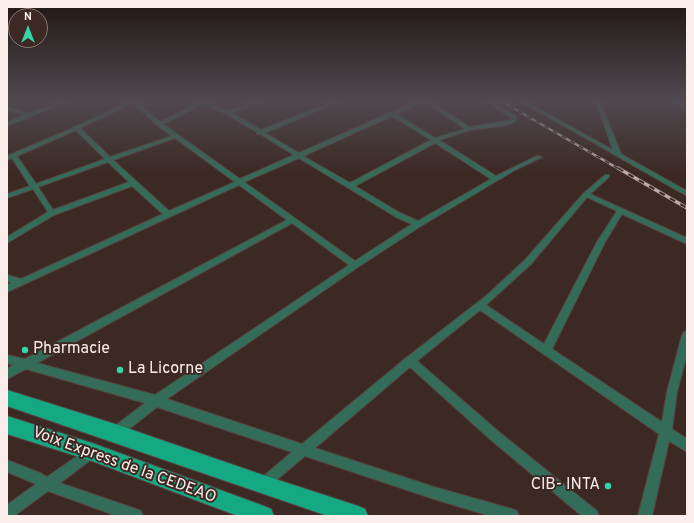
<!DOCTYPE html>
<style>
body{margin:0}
#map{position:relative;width:694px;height:523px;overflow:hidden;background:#3c2924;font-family:Overpass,sans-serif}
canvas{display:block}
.frame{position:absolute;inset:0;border:8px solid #fbedea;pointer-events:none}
.north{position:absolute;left:8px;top:8px;width:40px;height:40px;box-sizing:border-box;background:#3c2924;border:1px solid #887773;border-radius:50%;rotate:0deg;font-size:11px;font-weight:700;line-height:16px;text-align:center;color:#fbedea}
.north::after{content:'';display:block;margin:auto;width:14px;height:18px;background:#33d4a8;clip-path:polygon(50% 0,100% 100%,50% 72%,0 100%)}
</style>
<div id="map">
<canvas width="694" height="523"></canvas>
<div class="frame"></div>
<div class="north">N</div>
</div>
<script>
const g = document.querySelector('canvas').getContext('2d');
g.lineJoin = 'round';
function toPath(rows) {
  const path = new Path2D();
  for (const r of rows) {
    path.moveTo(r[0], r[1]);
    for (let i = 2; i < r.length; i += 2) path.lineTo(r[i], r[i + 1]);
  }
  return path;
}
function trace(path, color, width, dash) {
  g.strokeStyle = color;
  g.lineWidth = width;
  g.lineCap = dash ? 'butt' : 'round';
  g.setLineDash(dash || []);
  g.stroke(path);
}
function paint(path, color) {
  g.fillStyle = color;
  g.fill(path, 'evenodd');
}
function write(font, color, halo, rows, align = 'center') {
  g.font = font + ' Overpass,sans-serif';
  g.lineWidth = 4;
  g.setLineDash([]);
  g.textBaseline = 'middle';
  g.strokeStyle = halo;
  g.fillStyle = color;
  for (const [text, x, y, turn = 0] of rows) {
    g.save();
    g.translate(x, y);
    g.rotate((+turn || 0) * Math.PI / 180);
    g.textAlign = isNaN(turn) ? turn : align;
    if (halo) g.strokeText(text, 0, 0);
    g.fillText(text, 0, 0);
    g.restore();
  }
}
const street = toPath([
 [62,101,68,101,7,126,7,122,25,115,7,110,7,107,29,114,62,101],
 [130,101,136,101,160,122,202,101,207,101,207,102,228,111,258,101,264,101,232,113,261,130,334,101,340,101,265,133,299,153,417,101,423,101,396,114,435,138,465,129,424,101,429,101,470,127,511,120,511,118,486,101,491,101,516,116,515,122,502,126,470,130,439,140,496,176,537,156,542,157,515,170,421,226,358,267,167,399,302,444,406,358,486,296,525,260,584,193,605,175,609,175,609,177,590,194,687,238,687,244,622,214,605,242,552,349,662,422,667,392,682,335,684,332,687,331,687,354,677,392,672,429,687,439,687,452,669,441,652,516,638,516,659,434,480,310,417,361,499,432,597,511,599,516,582,516,491,440,410,367,315,448,434,487,512,509,517,511,519,516,490,516,434,499,305,456,267,488,263,490,259,488,257,484,259,480,292,452,157,407,119,437,115,439,111,437,109,433,111,429,145,403,26,369,7,379,7,369,13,365,7,363,7,355,25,359,287,220,239,185,7,292,7,285,12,283,7,281,7,275,21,279,163,214,132,186,54,215,7,243,7,237,48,212,33,189,7,198,7,194,30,186,12,158,7,160,7,156,75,127,130,101],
 [133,103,157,125,172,136,110,157,80,128,133,103],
 [203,104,226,114,257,132,257,134,260,134,294,155,240,179,163,124,203,104],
 [392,116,431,140,350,183,303,156,392,116],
 [76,130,105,159,36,184,17,156,76,130],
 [175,138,235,182,169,211,113,160,175,138],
 [435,143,491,179,418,221,400,213,355,186,435,143],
 [299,158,396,217,412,224,355,261,244,182,299,158],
 [108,162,129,182,53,210,38,187,108,162],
 [587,197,617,211,597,242,544,344,486,305,531,264,587,197],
 [292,223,349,265,155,395,37,363,292,223],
 [520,101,525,101,613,150,596,101,600,101,621,154,687,191,687,196,520,101],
 [676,101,680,101,687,109,687,113,676,101],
 [92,446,96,448,98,452,96,456,60,483,136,509,141,511,143,516,117,516,48,491,14,516,7,516,7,505,36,484,7,472,7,460,40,473,47,477,92,446]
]);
const primary = toPath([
 [7,390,115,424,263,475,358,506,365,509,368,516,328,516,7,406,7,390],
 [7,416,92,443,264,506,271,509,274,516,238,516,92,461,7,434,7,416]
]);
trace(street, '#574440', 2);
trace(primary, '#574440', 2);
paint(street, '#346c5a');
paint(primary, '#15a983');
const railFar1 = toPath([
 [501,101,619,169]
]);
const rail = toPath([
 [618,168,687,208]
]);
trace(railFar1, '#baaaa7', 2.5);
trace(rail, '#baaaa7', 3.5);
trace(railFar1, '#3c2924', 1.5, [5]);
trace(rail, '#3c2924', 2, [6]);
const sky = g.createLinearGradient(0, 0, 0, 174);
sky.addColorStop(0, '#211714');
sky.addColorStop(0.58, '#504950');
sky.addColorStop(1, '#50495000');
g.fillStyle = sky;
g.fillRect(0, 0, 694, 174);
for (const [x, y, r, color] of [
 [25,350,4,"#33d4a8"],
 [120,370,4,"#33d4a8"],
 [608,486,4,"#33d4a8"]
]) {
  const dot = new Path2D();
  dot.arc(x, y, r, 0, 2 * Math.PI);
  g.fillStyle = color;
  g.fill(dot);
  trace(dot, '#3c2924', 1.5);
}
write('16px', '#fbedea', '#3c2924', [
 ["Pharmacie",33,350],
 ["La Licorne",128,370],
 ["CIB- INTA",600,486,"right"]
], 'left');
write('16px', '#fbedea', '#3c2924', [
 ["Voix Express de la CEDEAO",124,466,20]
]);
</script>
